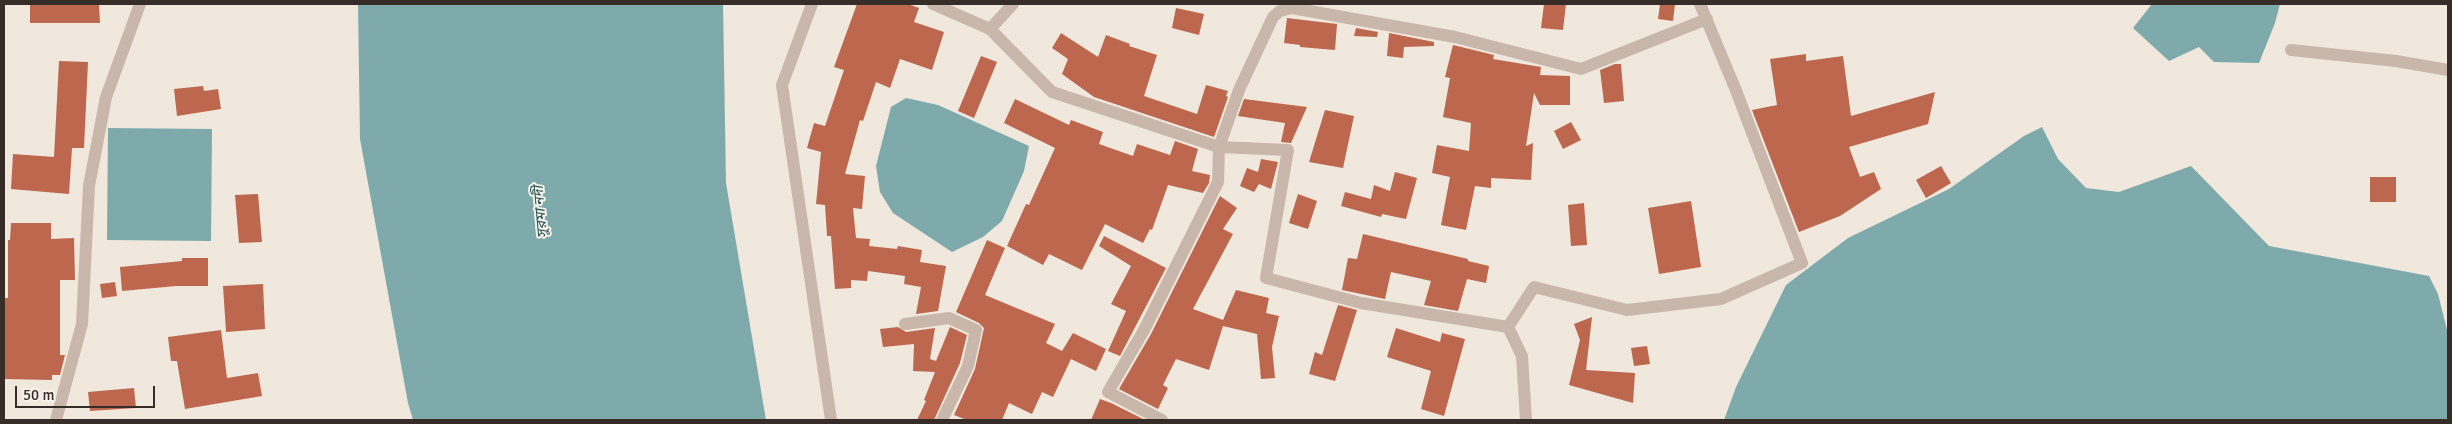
<!DOCTYPE html>
<meta charset="utf-8">
<style>
body{margin:0}
#map{position:relative;width:2452px;height:424px;overflow:hidden;background:#f0e7dd;font-family:Signika,sans-serif}
canvas{display:block}
.frame{position:absolute;inset:0;border:5px solid #362d29;pointer-events:none}
.scale{position:absolute;left:15px;top:386px;width:140px;height:22px;box-sizing:border-box;border:2px solid #362d29;border-top:0;padding-left:6px;font-size:15px;line-height:18px;white-space:nowrap;color:#362d29;-webkit-text-stroke:4px #f8f1e9;paint-order:stroke}
</style>
<div id="map">
<canvas width="2452" height="424"></canvas>
<div class="frame"></div>
<div class="scale">50 m</div>
</div>
<script>
const g = document.querySelector('canvas').getContext('2d');
g.lineJoin = 'round';
function paint(path, color) {
  g.fillStyle = color;
  g.fill(path, 'evenodd');
}
function toPath(rows) {
  const path = new Path2D();
  for (const r of rows) {
    path.moveTo(r[0], r[1]);
    for (let i = 2; i < r.length; i += 2) path.lineTo(r[i], r[i + 1]);
  }
  return path;
}
function trace(path, color, width, dash) {
  g.strokeStyle = color;
  g.lineWidth = width;
  g.lineCap = dash ? 'butt' : 'round';
  g.setLineDash(dash || []);
  g.stroke(path);
}
function write(font, color, halo, rows, align = 'center') {
  g.font = font + ' Signika,"Noto Sans Bengali",sans-serif';
  g.lineWidth = 4;
  g.setLineDash([]);
  g.textBaseline = 'middle';
  g.strokeStyle = halo;
  g.fillStyle = color;
  for (const [text, x, y, turn = 0] of rows) {
    g.save();
    g.translate(x, y);
    g.rotate((+turn || 0) * Math.PI / 180);
    g.textAlign = isNaN(turn) ? turn : align;
    if (halo) g.strokeText(text, 0, 0);
    g.fillText(text, 0, 0);
    g.restore();
  }
}
paint(toPath([
 [358,4,723,4,726,183,766,420,413,420,408,403,360,139],
 [2152,4,2280,4,2275,23,2259,63,2214,62,2199,47,2169,61,2133,28],
 [906,98,938,105,1029,146,1024,171,1002,221,983,237,952,252,893,213,880,192,876,166,891,107],
 [2042,127,2058,159,2086,188,2119,192,2191,166,2269,246,2429,276,2438,294,2448,334,2448,420,1724,420,1736,387,1786,285,1848,238,1949,189,2024,136],
 [108,128,212,129,211,241,107,240]
]), '#7eaaac');
paint(toPath([
 [30,4,99,4,100,23,30,23],
 [857,4,908,4,919,8,914,22,944,32,932,70,900,59,890,88,876,82,863,121,860,120,845,174,865,176,862,209,853,208,856,238,870,239,869,246,897,249,898,246,922,250,920,262,946,266,938,311,916,314,921,287,904,284,905,276,868,271,867,281,851,280,851,288,835,289,831,236,827,236,825,205,816,204,821,152,807,148,814,123,825,126,844,70,834,67],
 [1544,4,1566,4,1563,30,1541,28],
 [1660,4,1675,4,1673,21,1658,19],
 [1176,8,1204,14,1199,35,1172,28],
 [1287,18,1337,24,1335,50,1300,47,1300,45,1284,43],
 [1356,28,1378,32,1377,37,1354,36],
 [1061,33,1098,57,1106,35,1130,44,1129,46,1157,55,1144,96,1197,114,1206,85,1228,91,1226,96,1228,97,1214,137,1094,97,1062,74,1068,59,1052,48],
 [1389,33,1434,42,1434,46,1404,47,1403,58,1387,56],
 [1453,45,1494,55,1493,59,1541,67,1540,75,1570,76,1570,105,1540,105,1534,93,1526,146,1533,143,1531,180,1491,178,1491,188,1475,186,1466,230,1441,225,1450,177,1432,173,1437,145,1469,151,1471,123,1443,117,1450,78,1445,77],
 [1806,54,1806,61,1843,56,1851,116,1935,92,1928,124,1849,147,1860,177,1874,172,1881,189,1840,216,1799,232,1752,110,1777,105,1770,59],
 [981,56,997,62,974,118,958,111],
 [59,61,88,62,84,148,72,148,69,194,11,189,13,154,54,157],
 [1615,64,1621,64,1624,101,1604,103,1600,70],
 [203,86,204,91,218,89,221,109,177,116,174,89],
 [1015,99,1069,125,1071,120,1103,132,1099,144,1133,156,1137,144,1170,155,1175,141,1198,149,1192,171,1210,175,1209,183,1203,193,1168,185,1152,230,1150,229,1143,243,1105,224,1082,270,1049,254,1043,265,1007,246,1026,204,1029,205,1055,148,1004,123],
 [1244,99,1307,107,1291,143,1281,142,1285,123,1238,116],
 [1325,110,1354,116,1343,168,1309,162],
 [1571,122,1581,140,1563,149,1554,131],
 [1261,159,1278,162,1271,189,1259,184,1254,192,1240,186,1247,168,1258,172],
 [1941,166,1951,183,1926,198,1916,180],
 [1395,172,1417,178,1406,219,1382,214,1381,217,1341,206,1345,192,1371,199,1374,185,1390,191],
 [2370,177,2396,177,2396,202,2370,202],
 [258,194,262,242,239,243,235,195],
 [1298,194,1317,201,1308,229,1289,223],
 [1220,196,1237,208,1223,229,1233,234,1193,309,1223,320,1236,290,1269,298,1266,313,1279,316,1272,347,1275,378,1261,379,1257,334,1223,326,1209,370,1176,359,1163,385,1168,388,1158,409,1119,389,1151,334],
 [1691,201,1701,267,1659,274,1648,208],
 [1584,203,1587,245,1571,246,1568,205],
 [11,223,51,223,51,239,74,238,75,280,60,280,60,355,65,355,60,375,52,375,52,380,4,379,4,298,8,298,8,240,10,240],
 [1363,234,1468,259,1468,261,1489,266,1486,283,1467,279,1458,311,1424,305,1431,281,1391,272,1385,299,1342,290,1348,258,1357,259],
 [1104,236,1166,268,1120,356,1108,351,1126,311,1111,304,1131,266,1099,246],
 [987,240,1005,248,985,295,1055,324,1046,343,1062,351,1073,333,1106,349,1096,371,1071,359,1053,397,1042,392,1032,414,1009,403,1002,420,967,420,954,415,975,369,984,328,979,323,956,312],
 [182,258,208,258,208,286,176,286,122,291,120,267,182,261],
 [115,282,117,296,102,298,100,284],
 [263,284,265,329,226,332,223,286],
 [1338,305,1357,310,1335,381,1309,374,1315,352,1322,355],
 [1592,317,1586,370,1635,373,1633,403,1569,385,1580,340,1574,324],
 [898,327,906,332,935,328,930,359,936,361,950,327,967,335,960,363,934,420,917,420,926,401,924,400,935,372,913,371,914,344,883,347,880,329],
 [1396,328,1440,342,1442,333,1465,339,1444,416,1421,409,1431,371,1387,357],
 [221,330,227,378,258,373,262,396,185,409,177,361,171,361,168,337],
 [1647,346,1650,364,1634,366,1631,348],
 [134,388,136,408,90,411,88,392],
 [1100,399,1111,403,1145,420,1091,420]
]), '#bd684e');
trace(toPath([
 [812,4,782,85,831,420],
 [933,4,990,29,1052,92,1219,147,1288,150,1266,278,1361,303,1508,327,1534,287,1627,310,1721,299,1802,263,1735,88,1700,4],
 [990,29,1013,4],
 [2291,50,2396,61,2448,70],
 [905,324,949,318,976,330,968,366,942,420],
 [1508,327,1522,356,1526,420],
 [56,420,82,324,89,186,106,97,140,4],
 [1162,420,1108,392,1144,330,1218,182,1219,147,1239,90,1273,17,1280,11,1292,8,1455,37,1581,69,1707,19]
]), '#c8b7aa', 12);
write('italic 14px', '#215254', '#f8f1e9', [
 ["সুরমা নদী",541,212,-95]
]);
</script>
